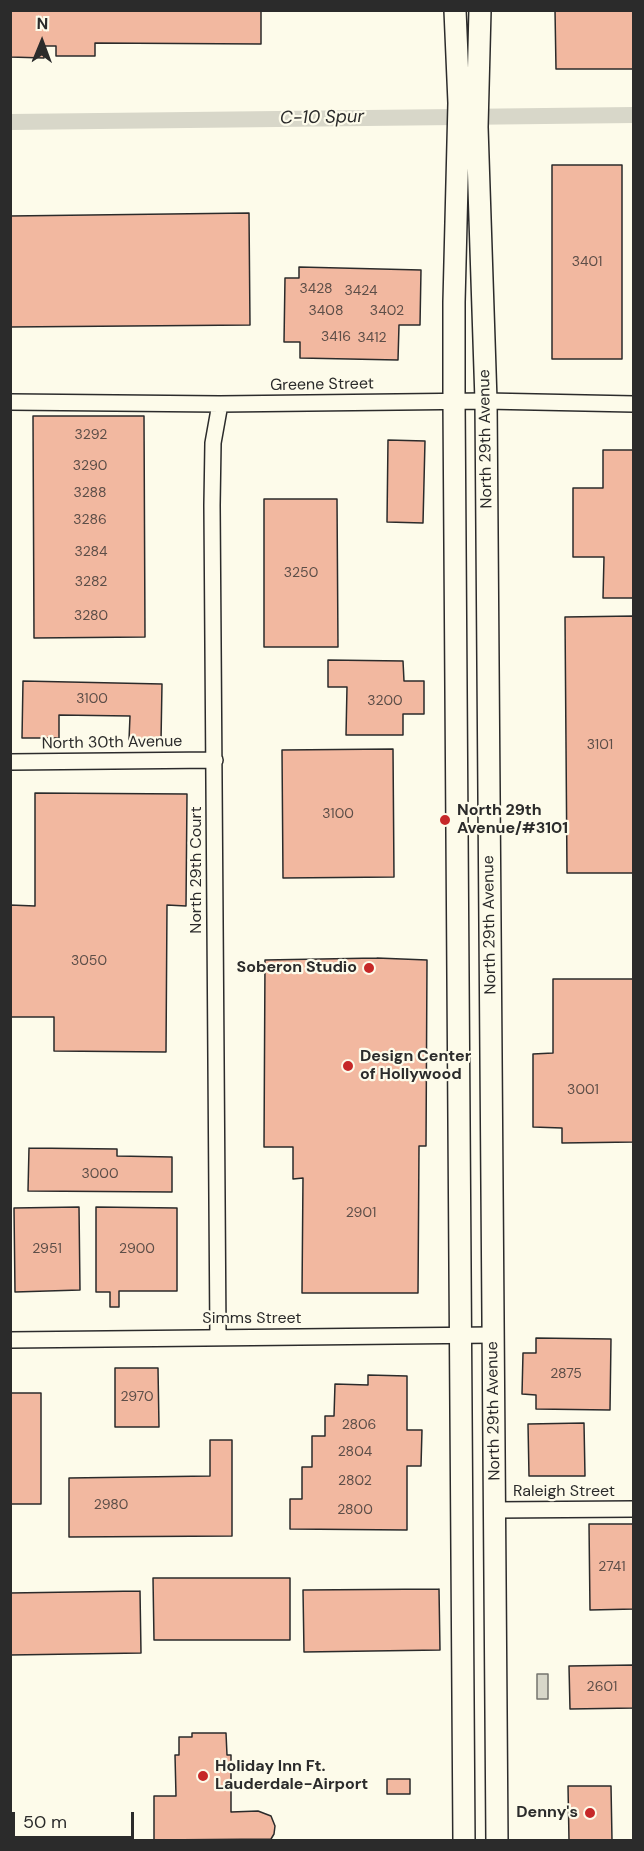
<!DOCTYPE html>
<style>
body{margin:0}
#map{position:relative;width:644px;height:1851px;overflow:hidden;background:#fdfbea;font-family:"DM Sans",sans-serif}
canvas{display:block}
.frame{position:absolute;inset:0;border:12px solid #2b2b2b;pointer-events:none}
.north{position:absolute;left:12px;top:12px;width:60px;height:60px;-webkit-text-stroke:4px #fdfbea;paint-order:stroke;rotate:1deg;font-size:16px;font-weight:700;line-height:24px;text-align:center;color:#2b2b2b}
.north::after{content:'';display:block;margin:auto;width:21px;height:27px;background:#2b2b2b;clip-path:polygon(50% 0,100% 100%,50% 72%,0 100%)}
.scale{position:absolute;left:12px;top:1812px;width:122px;height:27px;box-sizing:border-box;border:3px solid #2b2b2b;border-top:0;padding-left:8px;font-size:18px;line-height:21px;white-space:nowrap;color:#2b2b2b;-webkit-text-stroke:4px #fdfbea;paint-order:stroke}
</style>
<div id="map">
<canvas width="644" height="1851"></canvas>
<div class="frame"></div>
<div class="north">N</div>
<div class="scale">50 m</div>
</div>
<script>
const g = document.querySelector('canvas').getContext('2d');
g.lineJoin = 'round';
function paint(path, color) {
  g.fillStyle = color;
  g.fill(path, 'evenodd');
}
function toPath(rows) {
  const path = new Path2D();
  for (const r of rows) {
    path.moveTo(r[0], r[1]);
    for (let i = 2; i < r.length; i += 2) path.lineTo(r[i], r[i + 1]);
  }
  return path;
}
function trace(path, color, width, dash) {
  g.strokeStyle = color;
  g.lineWidth = width;
  g.lineCap = dash ? 'butt' : 'round';
  g.setLineDash(dash || []);
  g.stroke(path);
}
function write(font, color, halo, rows, align = 'center') {
  g.font = font + ' "DM Sans",sans-serif';
  g.lineWidth = 4.5;
  g.setLineDash([]);
  g.textBaseline = 'middle';
  g.strokeStyle = halo;
  g.fillStyle = color;
  for (const [text, x, y, turn = 0] of rows) {
    g.save();
    g.translate(x, y);
    g.rotate((+turn || 0) * Math.PI / 180);
    g.textAlign = isNaN(turn) ? turn : align;
    if (halo) g.strokeText(text, 0, 0);
    g.fillText(text, 0, 0);
    g.restore();
  }
}
const water = toPath([
 [537,1674,548,1674,548,1699,537,1699,537,1674]
]);
paint(water, '#d8d7c9');
trace(water, '#74746e', 1.5);
trace(toPath([
 [10,122,634,115]
]), '#d8d7c9', 16);
const building = toPath([
 [10,10,261,10,261,44,95,43,95,56,56,56,56,46,44,46,44,58,10,57,10,10],
 [555,10,634,10,634,69,556,69,555,10],
 [552,165,622,165,622,359,552,359,552,165],
 [249,213,250,325,10,327,10,216,249,213],
 [299,267,421,270,420,325,399,325,398,360,300,358,300,342,284,342,285,278,299,278,299,267],
 [33,416,144,416,145,637,34,638,33,416],
 [388,440,425,441,423,523,387,522,388,440],
 [603,450,634,450,634,598,603,598,604,557,573,557,573,488,603,488,603,450],
 [264,499,337,499,338,647,264,647,264,499],
 [634,616,634,873,567,873,565,617,634,616],
 [328,660,403,661,404,681,424,681,424,714,403,714,403,735,346,735,347,687,328,687,328,660],
 [23,681,162,684,161,741,129,740,130,716,59,715,59,738,22,738,23,681],
 [393,749,394,877,283,878,282,750,393,749],
 [35,793,187,794,186,906,167,905,166,1052,54,1051,54,1017,10,1017,10,905,35,906,35,793],
 [377,958,427,960,426,1146,419,1146,418,1293,302,1293,303,1178,293,1179,293,1147,264,1147,265,960,377,958],
 [553,979,634,979,634,1142,562,1143,562,1128,533,1127,533,1054,553,1053,553,979],
 [29,1148,117,1149,117,1156,172,1157,172,1192,28,1191,29,1148],
 [79,1207,80,1290,15,1292,14,1208,79,1207],
 [96,1207,177,1208,177,1291,119,1291,119,1307,110,1307,110,1292,96,1292,96,1207],
 [536,1338,611,1339,610,1410,536,1409,536,1395,522,1394,523,1353,536,1353,536,1338],
 [115,1368,158,1368,159,1427,115,1427,115,1368],
 [368,1375,407,1376,407,1430,422,1430,421,1466,407,1466,407,1530,290,1529,290,1499,302,1499,302,1467,312,1467,312,1436,325,1436,325,1416,334,1416,335,1384,368,1385,368,1375],
 [10,1393,41,1393,41,1504,10,1504,10,1393],
 [584,1423,585,1476,529,1476,528,1424,584,1423],
 [210,1440,232,1440,232,1536,69,1537,69,1478,210,1476,210,1440],
 [589,1524,634,1524,634,1609,590,1610,589,1524],
 [153,1578,290,1578,290,1640,154,1640,153,1578],
 [439,1589,440,1650,304,1652,303,1590,439,1589],
 [140,1591,141,1653,10,1655,10,1593,140,1591],
 [634,1665,634,1708,570,1709,569,1666,634,1665],
 [192,1733,226,1733,227,1755,231,1755,231,1812,258,1811,271,1816,275,1826,274,1834,271,1839,154,1840,154,1796,176,1796,175,1755,179,1755,179,1737,192,1737,192,1733],
 [387,1779,410,1779,410,1794,387,1794,387,1779],
 [568,1786,611,1786,612,1840,569,1840,568,1786]
]);
paint(building, '#f2b8a0');
trace(building, '#2b2b2b', 1.5);
const street = toPath([
 [10,402,220,404,486,401,634,404],
 [10,762,215,760],
 [218,1337,212,505,213,443,220,404],
 [10,1340,493,1335],
 [495,1510,634,1509]
]);
const secondary = toPath([
 [455,10,459,103,454,302,454,401,464,1840],
 [480,10,477,127,486,401,497,1840]
]);
trace(street, '#2b2b2b', 18);
trace(secondary, '#2b2b2b', 24);
trace(street, '#fdfbea', 15);
trace(secondary, '#fdfbea', 21);
for (const [x, y, r, color] of [
 [445,820,6,"#c62828"],
 [369,968,6,"#c62828"],
 [348,1066,6,"#c62828"],
 [203,1776,6,"#c62828"],
 [590,1813,6,"#c62828"]
]) {
  const dot = new Path2D();
  dot.arc(x, y, r, 0, 2 * Math.PI);
  g.fillStyle = color;
  g.fill(dot);
  trace(dot, '#fdfbea', 2);
}
write('14px', '#5d4e48', null, [
 ["3401",587,262],
 ["3428",316,289],
 ["3424",361,291],
 ["3408",326,311],
 ["3402",387,311],
 ["3416",336,337],
 ["3412",372,338],
 ["3292",91,435],
 ["3290",90,466],
 ["3288",90,493],
 ["3286",90,520],
 ["3284",91,552],
 ["3250",301,573],
 ["3282",91,582],
 ["3280",91,616],
 ["3100",92,699],
 ["3200",385,701],
 ["3101",600,745],
 ["3100",338,814],
 ["3050",89,961],
 ["3001",583,1090],
 ["3000",100,1174],
 ["2901",361,1213],
 ["2951",47,1249],
 ["2900",137,1249],
 ["2875",566,1374],
 ["2970",137,1397],
 ["2806",359,1425],
 ["2804",355,1452],
 ["2802",355,1481],
 ["2980",111,1505],
 ["2800",355,1510],
 ["2741",612,1567],
 ["2601",602,1687]
]);
write('16px', '#2b2b2b', '#fdfbea', [
 ["Greene Street",322,385,-1],
 ["North 29th Avenue",486,439,-91],
 ["North 30th Avenue",112,743,-1],
 ["North 29th Court",197,870,-90],
 ["North 29th Avenue",490,925,-91],
 ["Simms Street",252,1319],
 ["North 29th Avenue",494,1411,-91],
 ["Raleigh Street",564,1492]
]);
write('bold 16px', '#2b2b2b', '#fdfbea', [
 ["North 29th",457,811],
 ["Avenue/#3101",457,829],
 ["Soberon Studio",357,968,"right"],
 ["Design Center",360,1057],
 ["of Hollywood",360,1075],
 ["Holiday Inn Ft.",215,1767],
 ["Lauderdale-Airport",215,1785],
 ["Denny's",578,1813,"right"]
], 'left');
write('italic 18px', '#2b2b2b', '#fdfbea', [
 ["C-10 Spur",322,118,-1]
]);
</script>
